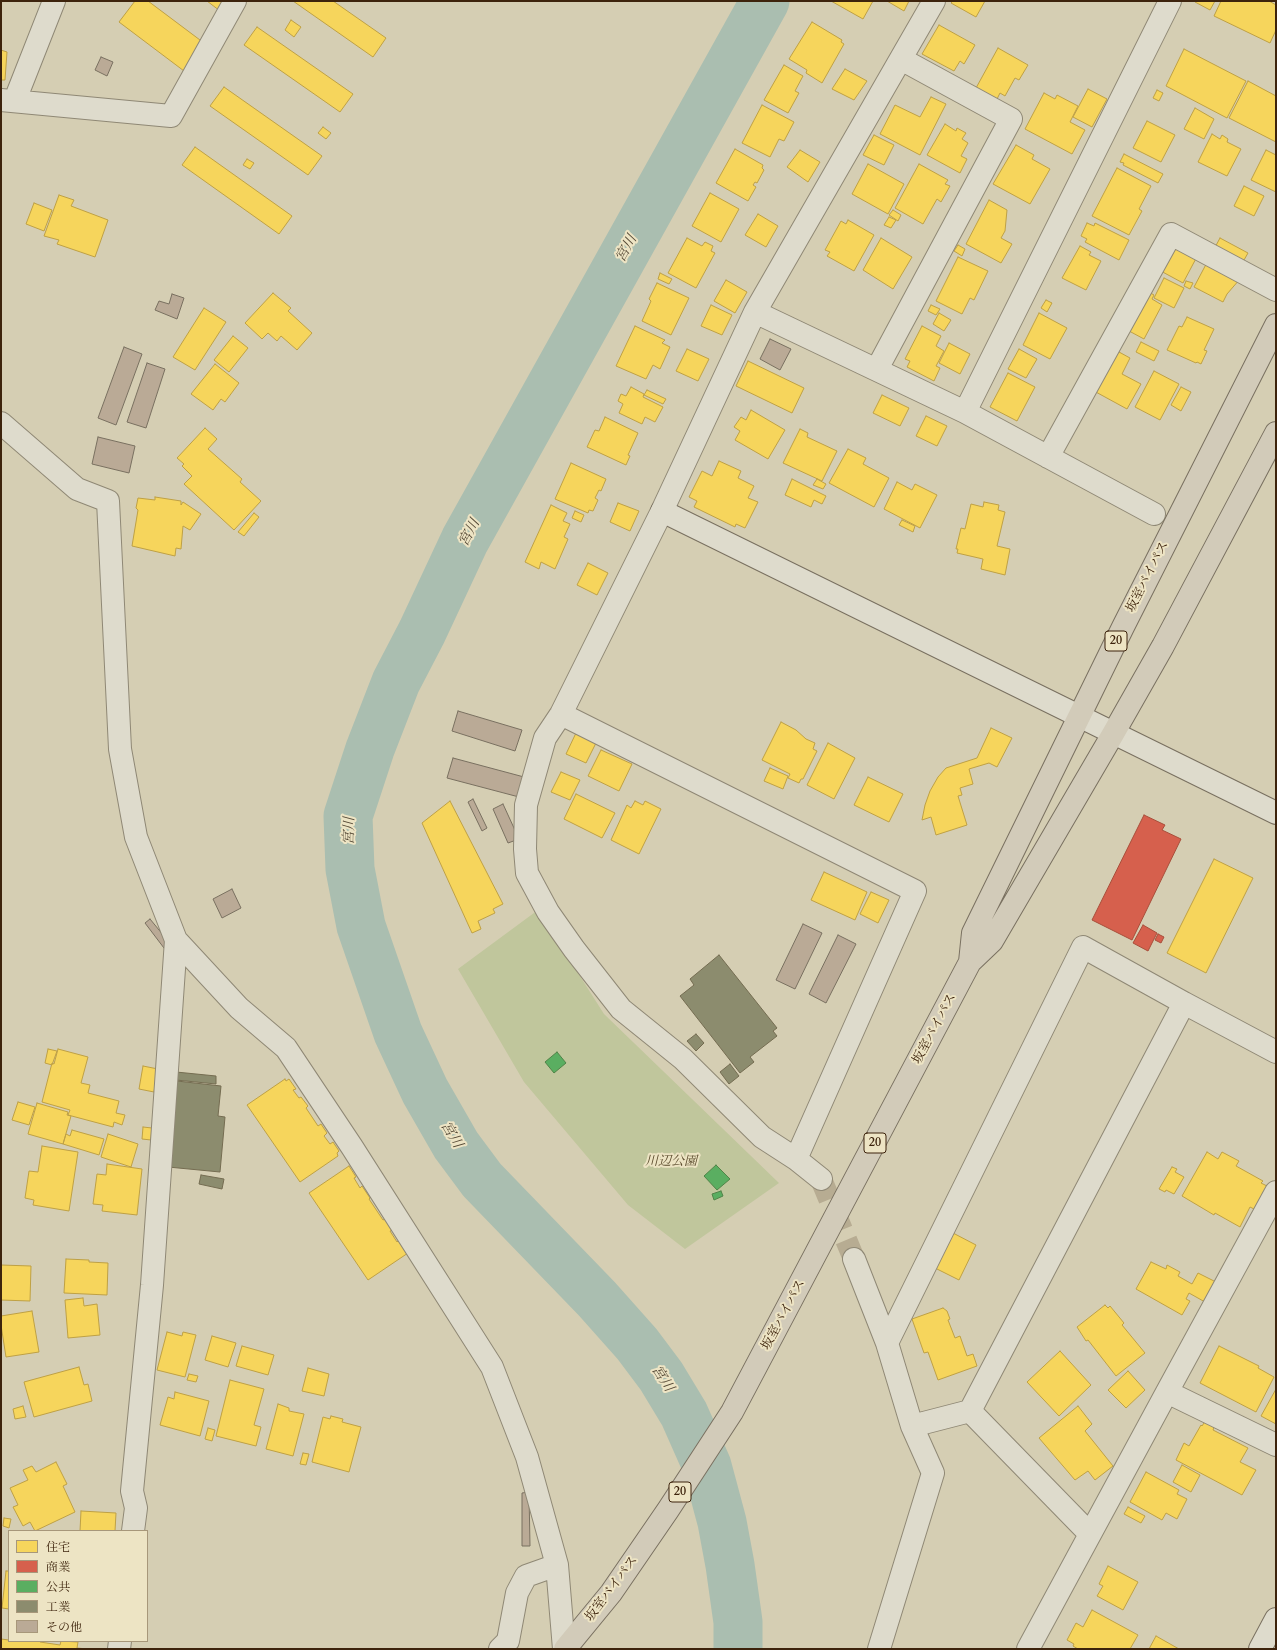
<!DOCTYPE html>
<meta charset="utf-8">
<style>
body{margin:0}
#map{position:relative;width:1277px;height:1650px;overflow:hidden;background:#d5ceb3;font-family:Cardo,"Noto Serif JP",serif}
canvas{display:block}
.frame{position:absolute;inset:0;border:2px solid #3d230c;pointer-events:none}
.legend{position:absolute;left:8px;top:1530px;width:140px;height:112px;box-sizing:border-box;background:#ede4c4;border:1px solid #a7977a;margin:0;padding:5px 7px;list-style:none;font-size:12px;color:#3d230c}
.legend li{display:flex;align-items:center;gap:8px;height:20px}
.legend b{width:20px;border:1px solid #a7977a}
</style>
<div id="map">
<canvas width="1277" height="1650"></canvas>
<div class="frame"></div>
<ul class="legend">
<li><b style="height:11px;background:#f6d55c"></b>住宅</li>
<li><b style="height:11px;background:#d6604d"></b>商業</li>
<li><b style="height:11px;background:#5aae61"></b>公共</li>
<li><b style="height:11px;background:#8c8c6e"></b>工業</li>
<li><b style="height:11px;background:#baaa96"></b>その他</li>
</ul>
</div>
<script>
const g = document.querySelector('canvas').getContext('2d');
g.lineJoin = 'round';
function paint(path, color) {
  g.fillStyle = color;
  g.fill(path, 'evenodd');
}
function toPath(rows) {
  const path = new Path2D();
  for (const r of rows) {
    path.moveTo(r[0], r[1]);
    for (let i = 2; i < r.length; i += 2) path.lineTo(r[i], r[i + 1]);
  }
  return path;
}
function trace(path, color, width, dash) {
  g.strokeStyle = color;
  g.lineWidth = width;
  g.lineCap = dash ? 'butt' : 'round';
  g.setLineDash(dash || []);
  g.stroke(path);
}
function write(font, color, halo, rows, align = 'center') {
  g.font = font + ' Cardo,"Noto Serif JP",serif';
  g.lineWidth = 4;
  g.setLineDash([]);
  g.textBaseline = 'middle';
  g.strokeStyle = halo;
  g.fillStyle = color;
  for (const [text, x, y, turn = 0] of rows) {
    g.save();
    g.translate(x, y);
    g.rotate((+turn || 0) * Math.PI / 180);
    g.textAlign = isNaN(turn) ? turn : align;
    if (halo) g.strokeText(text, 0, 0);
    g.fillText(text, 0, 0);
    g.restore();
  }
}
paint(toPath([
 [538,910,604,1014,779,1183,685,1249,628,1205,524,1082,458,969]
]), '#c0c69c');
const homes = toPath([
 [135,1,148,1,212,49,192,77,119,22,135,1],
 [207,1,235,1,224,14,207,1],
 [293,1,333,1,386,38,373,57,293,1],
 [831,1,873,1,863,19,831,1],
 [887,1,909,1,904,11,887,1],
 [953,1,985,1,976,17,951,3,953,1],
 [1196,1,1215,1,1210,10,1195,2,1196,1],
 [1221,1,1269,1,1276,5,1276,30,1270,43,1214,16,1221,1],
 [291,20,301,27,294,37,285,30,291,20],
 [812,22,842,40,841,42,844,44,822,83,806,73,807,70,789,59,812,22],
 [939,25,975,45,964,64,960,61,954,71,922,54,939,25],
 [257,27,353,94,340,112,244,45,257,27],
 [998,48,1028,65,1019,80,1015,78,1005,96,1000,93,997,99,976,88,998,48],
 [1184,49,1246,81,1227,118,1166,86,1184,49],
 [1,50,7,52,5,80,1,80,1,50],
 [784,65,803,76,795,91,799,93,788,113,764,100,784,65],
 [845,69,867,81,854,100,832,89,845,69],
 [1248,81,1276,96,1276,142,1229,118,1248,81],
 [224,87,322,156,308,175,210,106,224,87],
 [1088,89,1107,99,1092,127,1073,117,1088,89],
 [1157,90,1163,93,1159,101,1153,98,1157,90],
 [1044,93,1055,99,1057,95,1078,106,1070,122,1085,130,1072,154,1025,129,1044,93],
 [931,97,946,104,920,155,880,134,895,105,920,117,931,97],
 [762,105,794,122,784,141,779,139,770,157,742,143,762,105],
 [1195,108,1214,119,1204,139,1184,129,1195,108],
 [1147,121,1175,135,1161,162,1133,148,1147,121],
 [945,124,956,131,957,128,966,133,962,139,968,143,961,156,967,159,960,173,927,155,945,124],
 [323,127,331,133,326,139,318,133,323,127],
 [1212,134,1220,139,1222,135,1228,139,1227,142,1241,149,1227,176,1198,162,1212,134],
 [874,135,894,145,884,165,863,155,874,135],
 [1016,145,1034,155,1032,159,1050,169,1030,204,993,184,1016,145],
 [195,147,292,216,279,234,182,165,195,147],
 [735,149,763,165,762,168,764,170,757,183,755,182,753,185,756,187,748,201,716,183,735,149],
 [800,150,820,162,808,182,787,167,800,150],
 [1266,150,1276,155,1276,192,1251,180,1266,150],
 [1124,154,1163,174,1158,183,1123,165,1124,163,1120,162,1124,154],
 [247,159,254,163,250,169,243,165,247,159],
 [868,164,904,184,888,214,852,194,868,164],
 [919,164,948,180,945,184,950,186,941,202,937,199,923,224,895,208,919,164],
 [1117,168,1151,186,1139,209,1142,211,1129,235,1092,216,1117,168],
 [1244,186,1264,196,1254,216,1234,206,1244,186],
 [710,193,739,209,721,242,692,226,710,193],
 [59,195,74,200,71,206,108,220,95,257,57,244,59,240,44,236,59,195],
 [989,200,1007,210,1005,231,1001,238,1012,244,1001,263,966,244,989,200],
 [34,203,52,210,44,231,26,224,34,203],
 [893,210,901,215,898,221,889,215,893,210],
 [758,214,778,226,766,247,745,235,758,214],
 [889,217,896,220,891,228,884,225,889,217],
 [848,220,874,235,854,271,827,256,830,252,825,250,841,221,846,224,848,220],
 [1087,223,1094,226,1095,223,1129,240,1119,260,1085,242,1087,239,1081,236,1087,223],
 [1169,231,1200,251,1183,283,1146,263,1169,231],
 [687,238,702,246,705,242,713,246,711,251,715,253,696,288,668,273,687,238],
 [881,238,912,257,893,289,863,270,881,238],
 [1220,238,1248,253,1244,260,1240,279,1227,294,1223,302,1194,287,1220,238],
 [958,245,965,249,962,256,954,251,958,245],
 [1080,246,1091,252,1089,255,1101,261,1086,290,1062,278,1080,246],
 [958,257,988,271,974,300,970,298,962,314,936,301,958,257],
 [660,273,672,279,669,284,658,279,660,273],
 [1164,278,1184,288,1174,308,1154,298,1164,278],
 [726,280,747,292,735,313,714,301,726,280],
 [1186,281,1193,283,1190,289,1184,286,1186,281],
 [657,283,689,298,671,335,642,321,651,301,649,299,657,283],
 [1147,291,1154,295,1152,299,1162,305,1144,339,1116,324,1147,291],
 [273,293,291,308,288,311,312,333,297,350,281,336,277,341,268,333,262,339,245,323,273,293],
 [1046,300,1052,303,1047,312,1041,308,1046,300],
 [711,305,732,315,722,335,701,326,711,305],
 [931,305,940,309,936,315,928,311,931,305],
 [204,308,226,322,195,370,173,357,204,308],
 [939,313,951,320,944,331,933,324,939,313],
 [1039,313,1067,328,1050,359,1023,345,1039,313],
 [1187,317,1214,329,1204,350,1207,351,1201,364,1197,362,1196,363,1167,350,1179,326,1182,327,1187,317],
 [635,326,665,340,662,343,670,347,660,369,653,365,646,379,616,366,635,326],
 [922,326,941,336,936,346,944,351,936,366,940,368,934,381,907,367,910,361,905,359,922,326],
 [233,336,248,348,229,372,214,360,233,336],
 [1141,342,1159,351,1154,361,1136,352,1141,342],
 [949,343,970,354,960,374,939,363,949,343],
 [1108,346,1130,358,1122,374,1141,384,1127,409,1083,385,1108,346],
 [687,349,709,359,698,381,676,371,687,349],
 [1019,349,1037,359,1026,378,1008,369,1019,349],
 [748,361,804,388,792,413,736,386,748,361],
 [215,364,239,383,225,402,221,399,213,410,191,394,215,364],
 [1154,371,1179,384,1160,420,1135,407,1154,371],
 [1008,373,1035,387,1017,421,990,407,1008,373],
 [631,387,644,394,643,397,663,407,655,422,645,417,642,424,619,413,623,404,618,401,621,394,626,396,631,387],
 [1181,387,1191,392,1181,411,1171,405,1181,387],
 [647,390,666,399,663,404,644,395,647,390],
 [882,395,909,408,900,426,873,413,882,395],
 [751,410,785,430,768,459,735,440,740,431,734,427,741,417,746,420,751,410],
 [926,416,947,426,937,446,916,436,926,416],
 [605,417,638,433,628,455,630,456,626,465,587,447,595,430,599,431,605,417],
 [205,428,217,439,208,449,242,479,240,482,261,501,234,530,184,484,192,476,182,466,184,464,177,458,205,428],
 [800,429,808,433,807,437,837,451,822,481,783,463,800,429],
 [848,449,866,458,863,464,889,478,874,507,829,483,848,449],
 [719,461,741,471,738,478,754,486,748,498,758,502,745,528,736,524,735,527,694,507,697,501,689,497,702,471,712,476,719,461],
 [571,463,606,479,601,491,599,490,595,498,598,500,593,511,589,510,588,513,555,499,571,463],
 [792,479,826,496,822,504,814,500,811,507,785,495,792,479],
 [817,479,826,484,823,489,813,485,817,479],
 [897,482,912,490,915,484,937,495,920,528,884,509,897,482],
 [155,497,181,501,181,505,183,502,201,514,190,530,183,526,181,549,176,548,175,556,132,546,138,510,136,508,138,498,155,500,155,497],
 [984,502,999,505,998,510,1005,512,997,546,1010,549,1005,575,981,569,983,559,957,553,958,549,956,549,961,528,965,529,971,504,983,507,984,502],
 [618,503,639,511,630,531,610,522,618,503],
 [551,505,567,513,563,521,570,524,564,537,568,539,555,569,541,562,539,569,525,562,551,505],
 [575,511,584,515,581,522,572,518,575,511],
 [254,513,259,517,244,536,238,532,254,513],
 [902,520,915,526,913,532,899,525,902,520],
 [588,563,608,573,597,595,577,585,588,563],
 [781,722,796,730,806,739,815,743,813,749,817,751,803,779,801,779,799,783,788,778,790,774,762,760,781,722],
 [991,728,1012,738,997,767,989,763,969,769,973,784,960,788,962,795,958,796,967,825,936,835,931,817,922,820,925,805,930,791,938,777,946,768,977,758,991,728],
 [576,733,596,743,586,763,566,754,576,733],
 [828,743,855,758,834,799,807,785,828,743],
 [601,750,632,764,619,791,588,776,601,750],
 [770,768,788,776,783,789,764,781,770,768],
 [561,772,580,780,570,800,551,792,561,772],
 [868,777,903,794,889,822,854,805,868,777],
 [576,794,615,813,602,838,564,819,576,794],
 [450,801,503,904,493,909,495,913,478,921,481,929,472,933,422,823,450,801],
 [635,801,643,805,645,801,661,809,639,854,611,840,627,805,631,808,635,801],
 [1214,859,1253,878,1206,973,1167,953,1214,859],
 [824,872,867,892,855,920,811,900,824,872],
 [871,892,889,900,878,923,860,914,871,892],
 [48,1049,57,1051,52,1065,45,1063,48,1049],
 [58,1049,88,1057,81,1083,90,1085,88,1093,119,1101,116,1113,125,1115,122,1125,114,1122,113,1127,68,1115,70,1110,42,1102,52,1063,54,1064,58,1049],
 [143,1066,158,1069,154,1092,139,1089,143,1066],
 [285,1079,286,1081,289,1079,296,1089,293,1090,299,1098,301,1097,308,1106,306,1108,318,1126,321,1124,327,1133,324,1136,330,1144,333,1142,339,1151,337,1153,338,1156,300,1182,247,1105,285,1079],
 [18,1102,35,1107,29,1125,12,1120,18,1102],
 [37,1103,68,1112,67,1115,71,1116,63,1144,28,1134,37,1103],
 [143,1127,152,1128,151,1140,142,1139,143,1127],
 [72,1130,104,1139,99,1155,63,1144,66,1134,70,1136,72,1130],
 [108,1134,138,1144,131,1167,101,1157,108,1134],
 [42,1146,78,1152,69,1211,33,1205,34,1200,25,1198,29,1171,38,1172,42,1146],
 [1207,1152,1218,1159,1222,1152,1239,1161,1236,1166,1263,1181,1261,1183,1269,1187,1256,1210,1250,1207,1240,1227,1215,1213,1214,1215,1182,1196,1207,1152],
 [107,1164,142,1169,137,1215,102,1211,103,1205,93,1204,97,1174,106,1175,107,1164],
 [349,1166,356,1177,354,1178,360,1188,362,1186,370,1198,369,1199,383,1220,385,1219,393,1230,390,1231,397,1242,399,1240,408,1253,368,1280,309,1193,349,1166],
 [1172,1167,1177,1169,1175,1172,1184,1177,1174,1194,1166,1190,1165,1192,1159,1189,1172,1167],
 [953,1233,976,1245,959,1280,935,1268,953,1233],
 [66,1259,89,1260,89,1262,108,1263,107,1295,64,1293,66,1259],
 [1151,1262,1166,1269,1167,1265,1180,1272,1178,1276,1192,1284,1198,1273,1216,1282,1205,1302,1189,1293,1186,1299,1190,1301,1182,1315,1136,1289,1151,1262],
 [1,1265,31,1266,30,1301,1,1300,1,1265],
 [83,1298,84,1306,97,1304,100,1335,68,1338,65,1300,83,1298],
 [1105,1305,1108,1308,1110,1306,1124,1323,1122,1325,1145,1353,1116,1376,1088,1340,1086,1341,1077,1327,1105,1305],
 [943,1308,947,1311,950,1319,948,1320,955,1338,960,1336,967,1356,973,1354,977,1366,938,1380,928,1352,924,1353,912,1319,943,1308],
 [32,1311,39,1352,6,1357,1,1325,1,1316,32,1311],
 [167,1332,182,1336,183,1332,196,1335,185,1377,157,1370,167,1332],
 [212,1336,236,1343,228,1367,205,1360,212,1336],
 [242,1346,274,1355,268,1375,236,1366,242,1346],
 [1219,1346,1259,1366,1258,1368,1274,1377,1256,1412,1200,1383,1219,1346],
 [1060,1351,1091,1385,1059,1416,1027,1382,1060,1351],
 [79,1367,84,1385,88,1384,92,1401,34,1417,24,1382,79,1367],
 [308,1368,329,1374,324,1396,302,1391,308,1368],
 [1128,1371,1145,1390,1126,1408,1108,1390,1128,1371],
 [189,1374,198,1376,196,1382,187,1380,189,1374],
 [230,1380,264,1389,254,1425,261,1427,256,1446,216,1436,230,1380],
 [1276,1389,1276,1424,1261,1416,1276,1389],
 [175,1392,209,1401,200,1436,160,1425,168,1397,174,1399,175,1392],
 [278,1404,289,1408,289,1411,304,1414,293,1456,266,1449,278,1404],
 [23,1406,26,1417,15,1419,13,1409,23,1406],
 [1078,1406,1092,1424,1085,1431,1113,1466,1095,1480,1088,1471,1075,1480,1039,1438,1078,1406],
 [331,1416,343,1419,342,1422,361,1427,349,1472,312,1462,323,1417,330,1419,331,1416],
 [1206,1420,1215,1425,1213,1430,1248,1448,1240,1462,1256,1470,1242,1495,1176,1460,1184,1443,1189,1446,1201,1425,1202,1426,1206,1420],
 [208,1428,215,1430,212,1441,205,1439,208,1428],
 [303,1453,309,1454,306,1465,300,1464,303,1453],
 [56,1462,67,1484,63,1486,75,1512,35,1531,30,1522,23,1526,13,1507,18,1505,10,1488,28,1480,23,1470,32,1466,36,1472,56,1462],
 [1182,1465,1200,1475,1191,1492,1173,1482,1182,1465],
 [1146,1472,1179,1490,1177,1494,1187,1499,1177,1519,1166,1513,1162,1520,1130,1502,1146,1472],
 [1128,1507,1145,1516,1141,1523,1124,1514,1128,1507],
 [81,1511,116,1513,115,1531,80,1531,81,1511],
 [4,1518,11,1519,9,1528,3,1526,4,1518],
 [1108,1566,1138,1582,1123,1610,1097,1596,1103,1586,1099,1584,1108,1566],
 [6,1571,9,1571,9,1609,2,1608,6,1571],
 [1092,1610,1138,1635,1130,1649,1078,1649,1073,1646,1074,1644,1067,1640,1076,1623,1083,1627,1092,1610],
 [1156,1636,1179,1649,1149,1649,1156,1636],
 [1,1639,9,1640,9,1641,40,1641,40,1642,60,1645,61,1641,78,1642,77,1648,87,1649,1,1649,1,1639]
]);
paint(homes, '#f6d55c');
trace(homes, '#bea044', 1);
const shops = toPath([
 [1144,815,1165,825,1162,830,1181,839,1132,940,1092,920,1144,815],
 [1143,925,1157,933,1148,951,1133,943,1143,925],
 [1158,934,1164,937,1161,943,1155,940,1158,934]
]);
paint(shops, '#d6604d');
trace(shops, '#a84e3a', 1);
const public = toPath([
 [557,1052,566,1063,554,1073,545,1062,557,1052],
 [716,1165,730,1179,717,1190,704,1176,716,1165],
 [721,1191,723,1196,714,1200,712,1194,721,1191]
]);
paint(public, '#5aae61');
trace(public, '#518448', 1);
const industry = toPath([
 [719,955,777,1028,773,1031,777,1036,750,1057,754,1062,740,1073,680,996,694,985,690,979,719,955],
 [696,1034,704,1043,696,1051,687,1041,696,1034],
 [730,1064,739,1076,729,1084,720,1072,730,1064],
 [176,1072,216,1076,216,1084,176,1080,176,1072],
 [177,1081,221,1086,218,1116,225,1117,220,1172,168,1167,177,1081],
 [201,1175,224,1179,222,1189,199,1184,201,1175]
]);
paint(industry, '#8c8c6e');
trace(industry, '#746c51', 1);
trace(toPath([
 [738,1649,738,1622,730,1565,722,1522,707,1466,684,1414,661,1376,637,1344,597,1299,482,1180,456,1145,425,1091,398,1033,361,926,350,869,348,816,370,749,396,682,422,632,465,540,765,1]
]), '#aabeb0', 49);
const building = toPath([
 [101,57,113,62,107,76,95,70,101,57],
 [172,294,184,298,177,319,155,310,159,301,169,304,172,294],
 [770,339,791,349,780,370,760,359,770,339],
 [124,347,142,354,116,425,98,418,124,347],
 [147,363,165,369,146,428,127,422,147,363],
 [98,437,135,446,129,473,92,464,98,437],
 [458,711,522,730,515,751,452,731,458,711],
 [453,758,524,777,519,797,447,778,453,758],
 [473,799,487,828,482,831,468,802,473,799],
 [503,804,519,839,508,843,493,809,503,804],
 [232,889,241,908,222,918,213,899,232,889],
 [150,919,173,947,167,952,145,923,150,919],
 [803,924,822,933,795,989,776,980,803,924],
 [838,935,856,944,826,1003,809,994,838,935],
 [529,1492,530,1546,522,1546,522,1493,529,1492]
]);
paint(building, '#baaa96');
trace(building, '#797060', 1);
trace(toPath([
 [821,1179,854,1259]
]), '#b7ac92', 22, [22, 11]);
const street = toPath([
 [1,100,171,116,235,1],
 [15,100,54,1],
 [755,312,965,412,1170,1],
 [877,369,1011,119,901,59],
 [965,412,1154,514],
 [1,423,77,489,108,501,120,749,136,837,176,940,239,1008,286,1048,352,1147,492,1367,527,1457,557,1565,564,1649],
 [1048,457,1171,234,1276,290],
 [561,714,915,891,796,1159],
 [821,1179,796,1159,762,1137,683,1059,621,1009,574,949,548,912,527,873,525,849,526,805,545,738,561,714,662,511,755,312,934,1],
 [854,1259,887,1343,912,1426,933,1473,879,1649],
 [887,1343,1083,947,1184,1003],
 [1167,1392,1276,1445],
 [912,1426,970,1411],
 [133,1531,136,1508,132,1491,152,1285,176,940],
 [1090,1534,970,1411,1184,1003,1276,1052],
 [119,1649,120,1641],
 [500,1649,508,1641,517,1593,526,1576,557,1565],
 [1028,1649,1167,1392,1276,1192]
]);
const secondary = toPath([
 [662,511,1276,813],
 [1260,1649,1276,1619]
]);
const highway = toPath([
 [970,962,973,933,1123,627,1276,325],
 [565,1649,611,1593,668,1510,732,1412,970,962,992,941,1113,734,1163,646,1276,433]
]);
trace(street, '#8f8875', 24);
trace(secondary, '#797060', 24);
trace(highway, '#797060', 24);
trace(street, '#dedbcc', 22);
trace(secondary, '#dedbcc', 22);
trace(highway, '#d2cbb9', 22);
for (const [x, y, w] of [
 [1116,641,22],
 [875,1143,22],
 [680,1492,22]
]) {
  const box = new Path2D();
  box.roundRect(x - w / 2, y - 10, w, 20, 3);
  g.fillStyle = '#ede4c4';
  g.fill(box);
  trace(box, '#3d230c', 1);
}
write('bold 12px', '#3d230c', null, [
 ["20",1116,641],
 ["20",875,1143],
 ["20",680,1492]
]);
write('13px', '#3d230c', '#ede4c4', [
 ["坂室バイパス",1148,577,-63],
 ["坂室バイパス",935,1029,-62],
 ["坂室バイパス",784,1315,-62],
 ["坂室バイパス",612,1589,-53]
]);
write('italic 13px', '#5a4a2c', '#ede4c4', [
 ["川辺公園",671,1162]
]);
write('italic 14px', '#544835', '#ede4c4', [
 ["宮川",627,249,-61],
 ["宮川",470,533,-62],
 ["宮川",350,831,-89],
 ["宮川",451,1135,59],
 ["宮川",662,1379,57]
]);
</script>
